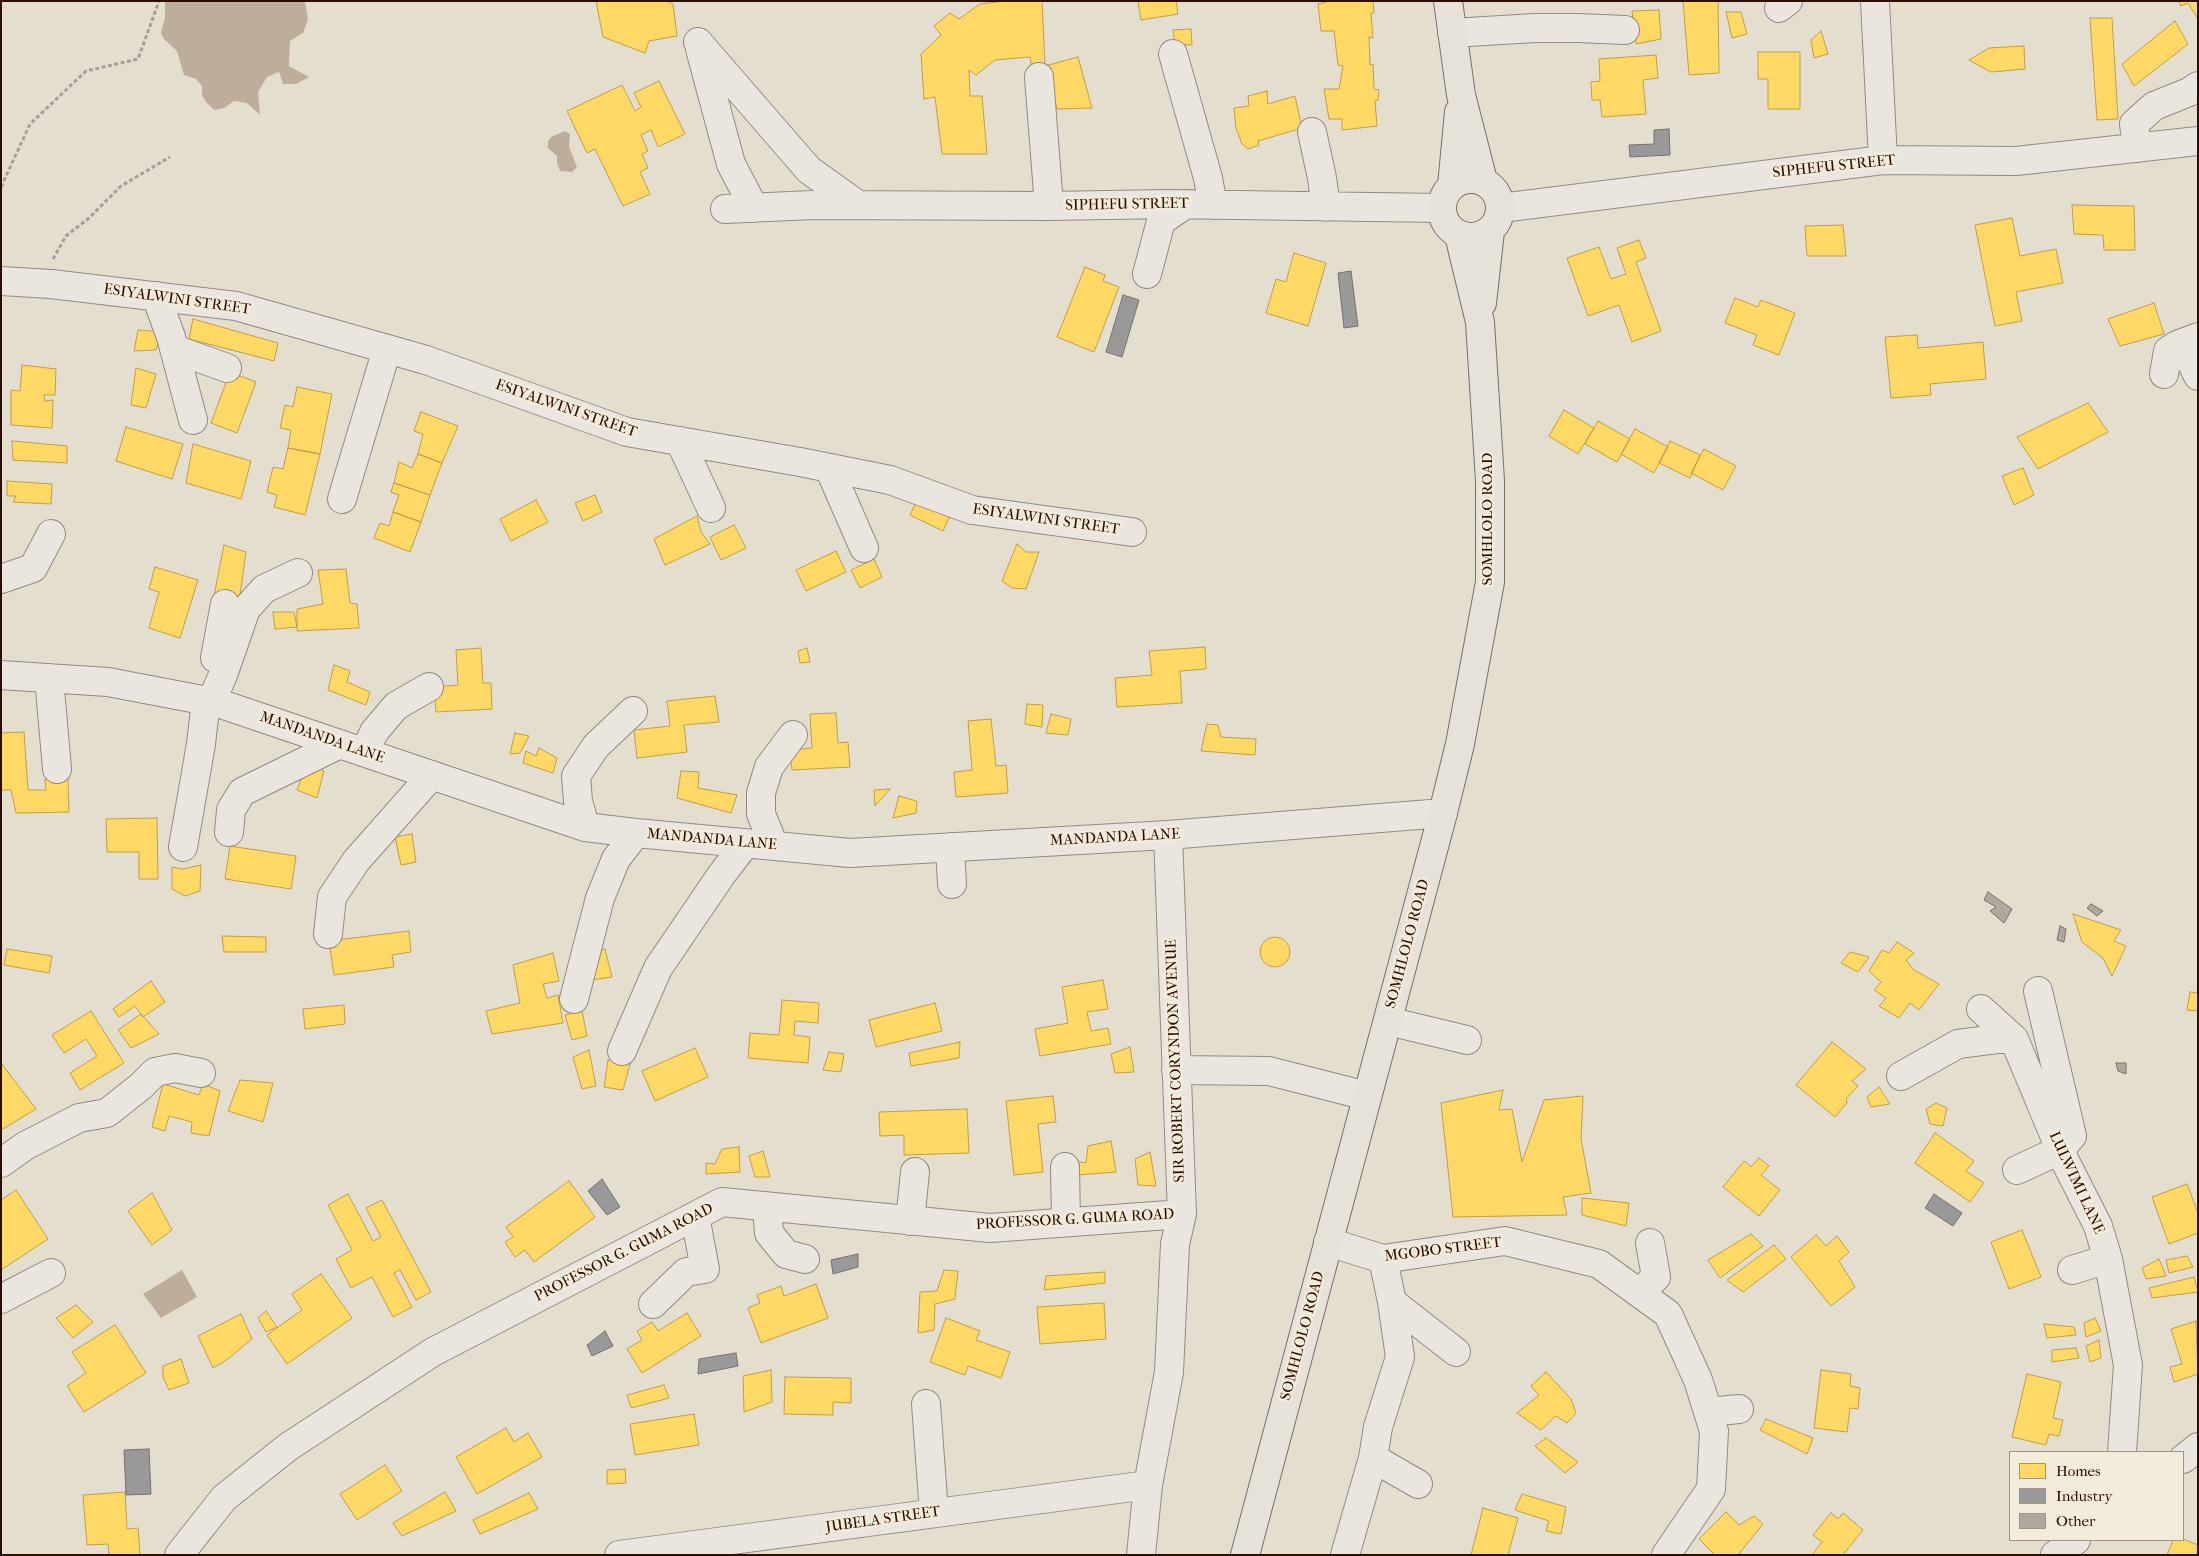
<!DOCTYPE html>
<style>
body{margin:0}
#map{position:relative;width:2199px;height:1556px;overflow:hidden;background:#e4dece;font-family:"IM FELL French Canon",serif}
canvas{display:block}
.frame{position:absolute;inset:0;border:2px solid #2d0d02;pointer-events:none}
.legend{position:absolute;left:2009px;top:1451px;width:175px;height:90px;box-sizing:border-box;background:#f3ecda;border:1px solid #a49384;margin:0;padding:6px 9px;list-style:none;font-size:15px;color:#2d0d02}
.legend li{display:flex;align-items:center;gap:10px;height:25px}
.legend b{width:25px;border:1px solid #a49384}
</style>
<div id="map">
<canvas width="2199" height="1556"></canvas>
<div class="frame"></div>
<ul class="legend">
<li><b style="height:14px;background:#ffd966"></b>Homes</li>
<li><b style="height:14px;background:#999"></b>Industry</li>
<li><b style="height:14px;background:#afa89d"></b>Other</li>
</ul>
</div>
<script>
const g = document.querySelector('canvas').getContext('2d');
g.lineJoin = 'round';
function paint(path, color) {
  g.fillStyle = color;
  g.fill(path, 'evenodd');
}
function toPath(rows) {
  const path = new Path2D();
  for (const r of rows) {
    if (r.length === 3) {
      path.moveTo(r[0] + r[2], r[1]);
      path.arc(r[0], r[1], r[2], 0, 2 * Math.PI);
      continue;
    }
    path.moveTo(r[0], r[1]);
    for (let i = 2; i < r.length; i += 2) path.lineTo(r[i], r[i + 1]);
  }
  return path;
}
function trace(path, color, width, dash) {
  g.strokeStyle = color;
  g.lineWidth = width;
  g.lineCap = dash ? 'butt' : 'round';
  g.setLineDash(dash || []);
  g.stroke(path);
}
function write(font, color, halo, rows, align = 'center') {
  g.font = font + ' "IM FELL French Canon",serif';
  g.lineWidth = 5;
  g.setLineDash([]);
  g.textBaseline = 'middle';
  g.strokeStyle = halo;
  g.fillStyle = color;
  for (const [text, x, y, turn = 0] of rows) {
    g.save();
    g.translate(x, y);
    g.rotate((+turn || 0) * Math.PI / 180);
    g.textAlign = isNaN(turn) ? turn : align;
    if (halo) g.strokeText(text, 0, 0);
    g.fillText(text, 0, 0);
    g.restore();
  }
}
paint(toPath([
 [165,1,305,1,308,19,303,33,290,41,289,66,309,77,296,84,283,84,279,72,267,77,258,92,260,115,247,103,234,101,224,108,214,110,206,102,202,95,202,86,196,79,184,75,177,51,164,39,161,33,165,18],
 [565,131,570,134,569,147,577,167,572,172,560,171,557,163,557,156,548,148,548,141,551,137],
 [182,1270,197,1297,161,1318,143,1294]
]), '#bcae9a');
const homes = toPath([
 [596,1,667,1,673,4,677,36,649,41,645,53,603,37,596,1],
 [1006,1,1042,1,1045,66,1032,68,1030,57,995,60,976,75,969,70,970,96,982,96,987,154,942,154,935,97,924,99,921,54,941,35,934,26,950,13,959,19,980,4,1006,1],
 [1138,1,1176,1,1178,14,1141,20,1138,1],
 [1369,1,1373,1,1374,13,1371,13,1373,38,1369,37,1370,65,1373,64,1374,89,1379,90,1378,100,1375,101,1377,126,1342,130,1342,119,1329,119,1324,89,1339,89,1343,66,1338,65,1334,31,1321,31,1318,4,1330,1,1369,1],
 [1683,1,1718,1,1719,73,1689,75,1683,1],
 [2179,1,2198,1,2198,19,2188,3,2181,6,2179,1],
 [1659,10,1661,39,1636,44,1632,11,1659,10],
 [1726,12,1741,12,1747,34,1732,38,1726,12],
 [2090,18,2112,18,2118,119,2097,120,2090,18],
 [2175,21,2188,44,2134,86,2122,64,2175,21],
 [1191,29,1192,45,1175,44,1173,30,1191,29],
 [1821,31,1828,54,1814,58,1811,40,1821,31],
 [2024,46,2025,69,1991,72,1969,60,1989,48,2024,46],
 [1758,52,1800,52,1800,109,1768,109,1768,79,1758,79,1758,52],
 [1656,55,1658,78,1643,80,1646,114,1602,117,1600,100,1592,100,1591,82,1600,81,1599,59,1656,55],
 [1078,57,1092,108,1057,109,1045,66,1078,57],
 [659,81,685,134,658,147,651,130,641,135,648,151,642,154,648,168,640,172,650,194,623,206,595,149,587,153,567,111,622,85,635,111,641,107,634,93,659,81],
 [1267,91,1268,104,1295,96,1302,128,1258,141,1259,145,1248,149,1242,144,1236,128,1234,108,1249,106,1248,96,1267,91],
 [2072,205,2134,206,2135,250,2104,250,2103,235,2074,234,2072,205],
 [2012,218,2020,256,2056,249,2063,283,2016,292,2022,321,1995,326,1975,225,2012,218],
 [1843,225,1846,256,1807,256,1805,226,1843,225],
 [1639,240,1646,258,1636,262,1661,331,1632,342,1619,305,1588,316,1567,258,1599,247,1611,279,1626,274,1617,248,1639,240],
 [1294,253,1326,263,1308,326,1266,313,1276,279,1286,282,1294,253],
 [1085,267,1105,275,1103,281,1119,287,1094,352,1057,337,1085,267],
 [1735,298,1758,307,1761,300,1795,313,1779,355,1753,345,1757,335,1725,323,1735,298],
 [2154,303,2164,334,2120,346,2108,319,2154,303],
 [193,319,278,343,274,361,189,339,193,319],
 [138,330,162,332,156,350,134,351,138,330],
 [1917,335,1918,348,1983,342,1986,379,1930,384,1931,395,1891,398,1885,337,1917,335],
 [22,365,56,369,55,395,44,395,45,401,53,400,52,428,11,425,11,390,20,391,22,365],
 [136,368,156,374,146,408,131,405,136,368],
 [230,372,256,382,237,433,211,423,230,372],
 [297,387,332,394,320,454,288,448,291,430,280,428,285,405,293,407,297,387],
 [2088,403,2108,432,2038,469,2017,437,2088,403],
 [1564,410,1594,428,1578,454,1549,436,1564,410],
 [421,412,458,426,442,463,418,454,423,434,414,431,421,412],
 [1598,421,1630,439,1617,462,1585,444,1598,421],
 [126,427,183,444,172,479,116,461,126,427],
 [1635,429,1668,447,1654,473,1621,454,1635,429],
 [12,441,67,446,67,463,13,460,12,441],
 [1670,441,1700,455,1690,478,1659,463,1670,441],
 [193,444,251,461,241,499,186,483,193,444],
 [288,448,320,454,305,515,274,507,277,495,267,492,273,467,283,469,288,448],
 [1704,449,1736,466,1723,490,1691,473,1704,449],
 [418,454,442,463,430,495,394,483,399,462,412,468,418,454],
 [2023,468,2034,495,2014,505,2002,476,2023,468],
 [7,481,52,484,51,504,13,502,16,496,7,496,7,481],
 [394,483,430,495,421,522,393,512,399,495,391,492,394,483],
 [595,495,602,512,583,521,575,503,595,495],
 [536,500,548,522,511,541,500,519,536,500],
 [917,500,950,516,943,531,910,515,917,500],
 [393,512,421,522,410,552,374,538,380,523,389,526,393,512],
 [697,516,701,532,710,544,665,565,654,539,697,516],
 [734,525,746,548,721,560,710,537,734,525],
 [1017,544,1026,552,1039,552,1026,589,1012,588,1002,581,1017,544],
 [224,545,246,552,239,603,214,596,224,545],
 [836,551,846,572,806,591,796,570,836,551],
 [874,559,882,577,860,588,851,570,874,559],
 [155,567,198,580,180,638,149,628,159,592,149,589,155,567],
 [346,569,350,603,357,604,359,628,297,631,297,609,323,604,318,570,346,569],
 [273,612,294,612,297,627,275,629,273,612],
 [1205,647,1206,669,1180,671,1182,703,1117,707,1115,678,1152,675,1149,651,1205,647],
 [481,648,483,683,491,683,492,709,436,712,434,687,458,685,456,650,481,648],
 [807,648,810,662,800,663,798,651,807,648],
 [334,665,350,671,347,682,370,692,366,705,328,690,334,665],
 [715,696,719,722,684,725,687,752,637,758,634,730,670,726,667,701,715,696],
 [1027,704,1043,705,1042,727,1025,724,1027,704],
 [836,713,838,743,848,742,850,767,792,770,790,750,812,748,810,714,836,713],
 [1051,714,1071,719,1068,735,1046,733,1051,714],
 [991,719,996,766,1006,765,1008,793,956,797,954,772,972,770,968,721,991,719],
 [1207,724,1218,725,1221,737,1256,739,1255,755,1201,751,1207,724],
 [24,732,28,790,46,790,45,779,68,779,69,812,16,813,11,790,1,790,1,733,24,732],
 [515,733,529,736,520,753,510,754,515,733],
 [539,748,557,758,553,773,523,763,526,751,536,756,539,748],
 [307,763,324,771,317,798,297,790,307,763],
 [681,771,699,772,698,788,737,795,731,813,677,798,681,771],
 [890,789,875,806,874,790,890,789],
 [899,796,917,801,916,813,893,818,899,796],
 [157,818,158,879,139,879,139,852,107,852,106,819,157,818],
 [412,834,416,862,401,865,395,837,412,834],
 [230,846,296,856,291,889,225,879,230,846],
 [201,865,200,891,185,896,172,889,172,867,183,869,201,865],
 [2073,914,2121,930,2114,941,2126,946,2112,976,2103,958,2082,942,2073,914],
 [409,931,411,952,392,955,394,967,334,975,329,941,409,931],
 [222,936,266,937,266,952,224,952,222,936],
 [1275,952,15],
 [1897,942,1914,953,1906,960,1914,970,1939,984,1919,1010,1910,1003,1899,1018,1879,1006,1886,998,1874,990,1881,982,1869,971,1882,950,1889,953,1897,942],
 [7,949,52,956,49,973,4,965,7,949],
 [605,949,612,977,591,980,584,955,605,949],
 [1850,952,1869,957,1858,972,1841,963,1850,952],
 [553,953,559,981,543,984,547,998,558,995,563,1023,492,1034,486,1011,520,1003,513,965,553,953],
 [1103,980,1108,1009,1087,1012,1091,1031,1108,1028,1111,1044,1040,1056,1035,1029,1068,1023,1062,987,1103,980],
 [151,981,165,1002,143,1017,135,1006,119,1017,113,1009,151,981],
 [2190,992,2198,993,2198,1011,2187,1010,2190,992],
 [782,1000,819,1003,818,1023,795,1021,794,1035,810,1037,808,1063,748,1058,750,1033,779,1035,782,1000],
 [935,1003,942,1031,876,1047,869,1020,935,1003],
 [344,1005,345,1024,305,1029,303,1009,344,1005],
 [91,1011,124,1063,80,1090,70,1073,97,1056,86,1039,64,1053,52,1035,91,1011],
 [582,1011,587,1036,572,1040,565,1015,582,1011],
 [141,1014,159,1034,131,1048,118,1030,141,1014],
 [960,1042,959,1058,911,1066,909,1053,960,1042],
 [1832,1042,1866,1069,1852,1081,1858,1086,1846,1099,1847,1103,1835,1117,1796,1085,1832,1042],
 [1130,1047,1134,1072,1115,1073,1111,1054,1130,1047],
 [695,1048,708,1077,655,1101,642,1071,695,1048],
 [589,1050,596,1086,582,1089,573,1057,589,1050],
 [829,1052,844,1054,841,1072,823,1070,829,1052],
 [608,1060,631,1060,623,1090,604,1087,608,1060],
 [1,1063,36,1109,3,1129,1,1126,1,1063],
 [240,1080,273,1083,263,1122,228,1111,240,1080],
 [163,1084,199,1095,203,1084,220,1091,209,1136,191,1133,192,1122,169,1116,165,1131,152,1127,163,1084],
 [1879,1087,1890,1104,1871,1107,1867,1097,1879,1087],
 [1503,1090,1499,1110,1512,1109,1522,1162,1544,1100,1583,1096,1581,1139,1591,1193,1563,1197,1567,1215,1453,1217,1441,1103,1503,1090],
 [1053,1096,1056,1122,1038,1124,1043,1172,1014,1175,1006,1101,1053,1096],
 [1936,1103,1947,1108,1943,1126,1930,1124,1926,1109,1936,1103],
 [967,1109,969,1153,904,1155,904,1135,880,1136,879,1112,967,1109],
 [1935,1133,1974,1161,1966,1171,1984,1183,1970,1202,1915,1163,1935,1133],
 [1111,1141,1116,1172,1078,1175,1072,1161,1086,1163,1088,1146,1111,1141],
 [739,1147,740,1172,706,1174,706,1163,715,1164,722,1149,739,1147],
 [763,1151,770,1177,755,1177,749,1156,763,1151],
 [1150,1152,1156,1186,1138,1185,1135,1159,1150,1152],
 [1759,1158,1769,1166,1761,1175,1780,1190,1759,1216,1723,1187,1744,1161,1751,1167,1759,1158],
 [569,1181,595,1217,534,1262,525,1250,515,1257,505,1242,513,1237,506,1227,569,1181],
 [2187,1184,2198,1213,2198,1233,2169,1244,2152,1197,2187,1184],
 [16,1190,48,1239,1,1270,1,1200,16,1190],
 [152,1193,172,1230,152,1245,128,1211,152,1193],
 [348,1194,373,1241,381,1237,366,1208,382,1200,431,1292,416,1300,400,1270,394,1273,412,1307,393,1317,372,1277,351,1288,336,1259,352,1250,328,1205,348,1194],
 [1582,1198,1629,1203,1626,1226,1582,1215,1582,1198],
 [2022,1230,2041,1277,2009,1289,1991,1242,2022,1230],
 [1751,1234,1763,1246,1720,1278,1708,1260,1751,1234],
 [1816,1235,1826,1246,1837,1236,1849,1252,1839,1261,1855,1287,1831,1306,1791,1257,1816,1235],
 [1774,1245,1786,1259,1743,1292,1727,1280,1774,1245],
 [2187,1256,2193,1267,2169,1273,2166,1260,2187,1256],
 [2159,1259,2166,1276,2146,1279,2142,1268,2159,1259],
 [944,1270,958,1271,955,1299,935,1304,934,1330,918,1333,920,1292,937,1291,944,1270],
 [1105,1272,1105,1283,1044,1290,1046,1276,1105,1272],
 [321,1274,352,1318,287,1364,267,1335,302,1310,292,1294,321,1274],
 [2194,1277,2198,1292,2152,1298,2149,1288,2194,1277],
 [816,1284,828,1318,761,1343,748,1308,760,1303,757,1295,781,1286,784,1296,816,1284],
 [1104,1303,1106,1339,1040,1344,1037,1307,1104,1303],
 [76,1305,93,1322,73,1338,56,1318,76,1305],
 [266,1311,277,1327,266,1332,258,1318,266,1311],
 [687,1313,701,1336,642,1373,627,1349,642,1340,637,1331,652,1322,658,1331,687,1313],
 [241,1314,252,1339,228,1359,213,1368,198,1336,241,1314],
 [946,1318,980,1331,976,1340,1010,1352,1001,1378,968,1366,965,1375,930,1362,946,1318],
 [2095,1318,2101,1331,2086,1337,2084,1323,2095,1318],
 [2196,1321,2198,1374,2174,1382,2170,1367,2182,1364,2171,1329,2196,1321],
 [2044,1324,2074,1327,2076,1335,2047,1338,2044,1324],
 [115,1325,146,1373,84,1412,67,1386,86,1373,72,1352,115,1325],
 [2099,1340,2101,1358,2090,1362,2086,1346,2099,1340],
 [2076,1348,2079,1358,2052,1362,2052,1350,2076,1348],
 [181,1359,189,1383,169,1390,163,1377,163,1366,181,1359],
 [771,1370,772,1402,744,1412,743,1376,771,1370],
 [1821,1370,1851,1374,1850,1386,1860,1388,1858,1409,1850,1408,1847,1432,1814,1428,1821,1370],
 [1546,1372,1571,1399,1576,1413,1567,1423,1556,1416,1541,1430,1517,1413,1539,1395,1531,1386,1546,1372],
 [2027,1374,2061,1382,2053,1418,2063,1420,2059,1436,2049,1434,2046,1445,2012,1437,2027,1374],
 [785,1377,851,1378,851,1403,833,1402,833,1415,784,1414,785,1377],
 [664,1385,669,1398,631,1408,627,1395,664,1385],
 [694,1414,699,1445,635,1455,630,1424,694,1414],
 [1766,1419,1813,1438,1807,1454,1760,1430,1766,1419],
 [506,1428,514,1442,528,1433,542,1457,477,1494,456,1457,506,1428],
 [1546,1438,1578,1462,1565,1473,1535,1446,1546,1438],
 [385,1465,402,1491,357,1520,340,1494,385,1465],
 [625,1469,626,1483,607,1484,607,1470,625,1469],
 [125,1492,127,1529,138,1528,140,1555,109,1555,108,1544,87,1545,83,1495,125,1492],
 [445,1492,456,1511,402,1536,393,1523,445,1492],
 [529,1493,538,1509,480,1534,473,1520,529,1493],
 [1522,1494,1566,1507,1561,1534,1546,1531,1549,1521,1515,1510,1522,1494],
 [1483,1508,1518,1518,1508,1555,1471,1555,1483,1508],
 [1726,1512,1739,1525,1754,1516,1763,1524,1738,1555,1715,1555,1699,1539,1726,1512],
 [1831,1513,1838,1519,1843,1513,1863,1530,1843,1555,1812,1555,1822,1542,1813,1535,1831,1513],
 [2183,1539,2198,1545,2197,1555,2167,1555,2173,1540,2183,1539]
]);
paint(homes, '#ffd966');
trace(homes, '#c09c48', 1);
const industry = toPath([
 [1669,129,1670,155,1630,157,1629,145,1654,144,1654,130,1669,129],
 [1351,271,1358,326,1344,328,1338,273,1351,271],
 [1123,295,1139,300,1122,357,1106,352,1123,295],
 [602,1179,620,1207,607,1215,588,1191,602,1179],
 [1934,1194,1962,1213,1953,1226,1925,1208,1934,1194],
 [858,1254,858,1267,833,1274,831,1260,858,1254],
 [605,1331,613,1346,592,1356,587,1345,605,1331],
 [736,1353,738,1366,698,1374,699,1359,736,1353],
 [149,1449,151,1494,126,1495,124,1450,149,1449]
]);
paint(industry, '#999');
trace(industry, '#796f6c', 1);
const building = toPath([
 [1988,892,2012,909,2004,923,1990,911,1996,907,1984,900,1988,892],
 [2091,904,2103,911,2097,916,2087,908,2091,904],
 [2060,926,2066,929,2064,942,2057,940,2060,926],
 [2116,1063,2126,1063,2126,1074,2118,1071,2116,1063]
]);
paint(building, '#afa89d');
trace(building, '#786f66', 1);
const minor = toPath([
 [1875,1,1883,160],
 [1779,8,1788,1],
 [1452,33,1535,28,1577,28,1625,30],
 [698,42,809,170,858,205],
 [700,49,731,164,754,208],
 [1173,54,1208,178,1213,205],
 [1039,77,1049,206],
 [1312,132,1322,178,1326,207],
 [2137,148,2134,124,2154,106,2189,92,2198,86],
 [1501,208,1883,160,2016,161,2198,141],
 [725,209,812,205,1049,206,1167,204,1441,208],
 [1147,274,1161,221,1186,204],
 [1,281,51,284,236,306,426,360,627,432,800,462,890,480,972,510,1132,532],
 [156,296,171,337,193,420],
 [2198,338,2190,346,2192,364,2198,376],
 [174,349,227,368],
 [2164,374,2168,351,2177,345,2198,337],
 [680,441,711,508],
 [829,468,864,548],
 [342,499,387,349],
 [1,579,33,568,51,534],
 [215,658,225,604],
 [1,675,108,682,218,703,585,827,636,833,850,853,1168,835,1443,813],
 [49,678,57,769],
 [211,702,223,675,246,609,264,589,298,573],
 [365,752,374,732,396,706,429,687],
 [585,827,578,801,576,776,596,746,633,711],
 [229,832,231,810,242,792,340,744],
 [774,846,761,814,761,793,769,767,793,735],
 [183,847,201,744,206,701],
 [950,847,952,884],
 [328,934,332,897,356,861,432,775],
 [574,999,600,898,616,859,636,833],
 [1981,1009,2014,1039],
 [1388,1021,1467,1040],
 [622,1051,658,968,722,874,746,843],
 [1176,1070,1269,1071,1367,1096],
 [1901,1076,1958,1044,1997,1039,2014,1039,2065,1161,2098,1226,2108,1259,2128,1365,2122,1452],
 [1,1163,25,1146,79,1118,107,1113,141,1086,155,1072,175,1068,201,1073],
 [1065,1167,1066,1222],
 [2017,1170,2060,1150,2072,1136,2038,991],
 [767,1207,769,1233,786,1254,805,1259],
 [910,1221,915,1172],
 [1328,1242,1383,1259,1505,1241,1599,1264,1668,1314,1698,1380,1714,1431,1711,1489,1666,1555],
 [2072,1270,2108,1259],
 [1639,1293,1656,1277,1650,1243],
 [1,1299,51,1273],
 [1392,1302,1456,1352],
 [653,1304,686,1272,705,1269,695,1216],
 [926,1404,934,1513],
 [1708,1412,1739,1409],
 [1373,1458,1418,1484],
 [2183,1459,2198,1447],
 [179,1555,224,1498,288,1447,433,1352,722,1202,990,1228,1182,1214],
 [619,1555,1148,1485],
 [1141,1555,1148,1485,1169,1372,1175,1244,1182,1214,1168,835],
 [1345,1555,1373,1458,1378,1427,1400,1357,1392,1302,1383,1259],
 [2055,1555,2076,1540]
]);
const major = toPath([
 [1448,1,1461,95,1483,181],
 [1471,208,29],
 [1452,186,1459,112],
 [1482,303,1490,231],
 [1245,1555,1443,813,1460,744,1490,582,1490,481,1480,322,1459,235]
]);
trace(minor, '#928a80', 30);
trace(major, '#786f66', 30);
trace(toPath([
 [1,187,30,124,86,71,138,59,159,1],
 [53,259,66,236,89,218,121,186,170,157]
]), '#a59f98', 3, [4, 2.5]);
trace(minor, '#eae6df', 28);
trace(major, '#e6e2da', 28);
write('15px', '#2d0d02', '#f3ecda', [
 ["SIPHEFU STREET",1834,167,-6],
 ["SIPHEFU STREET",1127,205,-1],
 ["ESIYALWINI STREET",177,300,8],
 ["ESIYALWINI STREET",566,409,19],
 ["SOMHLOLO ROAD",1488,519,-90],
 ["ESIYALWINI STREET",1046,520,8],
 ["MANDANDA LANE",322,738,19],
 ["MANDANDA LANE",1115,838,-3],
 ["MANDANDA LANE",712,840,5],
 ["SOMHLOLO ROAD",1408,944,-75],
 ["SIR ROBERT CORYNDON AVENUE",1176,1061,-92],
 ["LULWIMI LANE",2076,1183,65],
 ["PROFESSOR G. GUMA ROAD",1075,1220,-3],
 ["MGOBO STREET",1443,1250,-7],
 ["PROFESSOR G. GUMA ROAD",624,1253,-27],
 ["SOMHLOLO ROAD",1303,1336,-75],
 ["JUBELA STREET",883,1520,-8]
]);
</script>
